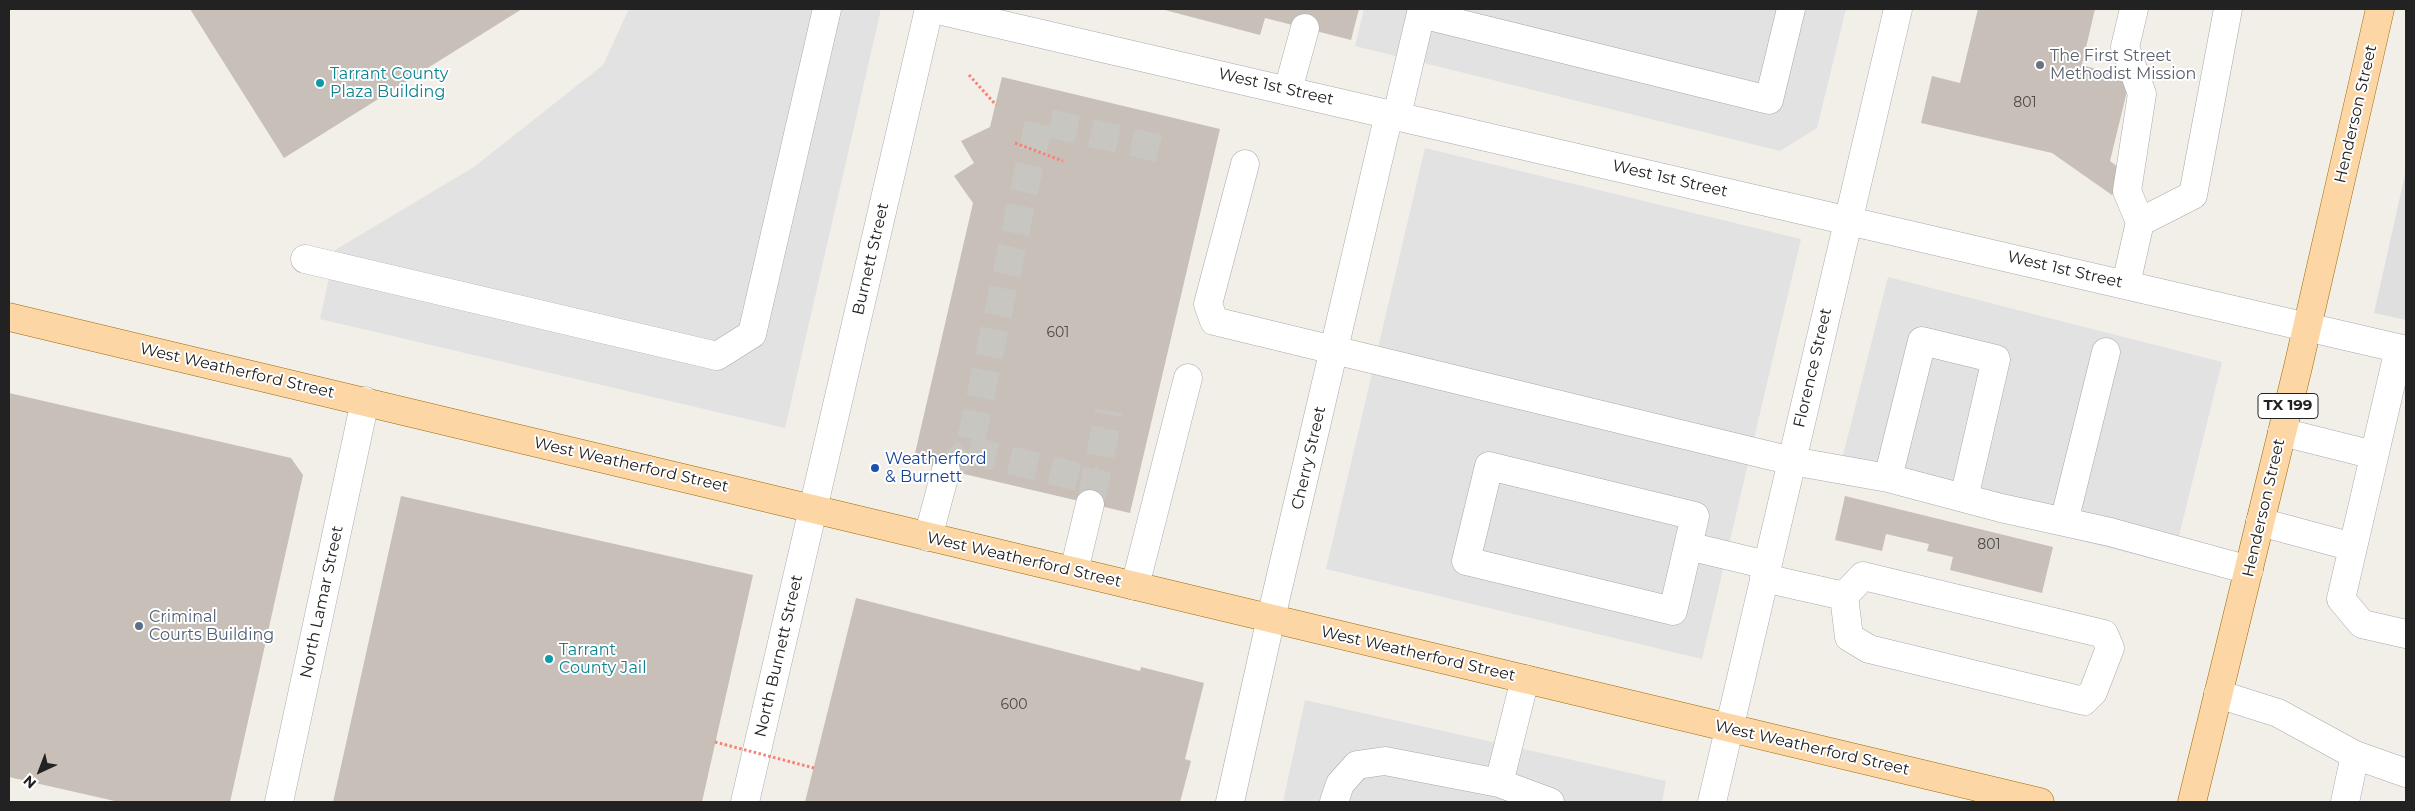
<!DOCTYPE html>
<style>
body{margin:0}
#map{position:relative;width:2415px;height:811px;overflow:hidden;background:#f2efe9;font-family:Montserrat,sans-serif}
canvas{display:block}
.frame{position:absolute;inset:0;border:10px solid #222;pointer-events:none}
.north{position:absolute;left:15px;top:746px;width:50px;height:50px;-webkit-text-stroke:4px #fff;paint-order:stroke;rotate:223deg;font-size:14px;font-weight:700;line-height:20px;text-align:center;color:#222}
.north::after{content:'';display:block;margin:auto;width:18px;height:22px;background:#222;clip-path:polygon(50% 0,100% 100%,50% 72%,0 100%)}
</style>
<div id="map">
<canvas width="2415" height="811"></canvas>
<div class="frame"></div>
<div class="north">N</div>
</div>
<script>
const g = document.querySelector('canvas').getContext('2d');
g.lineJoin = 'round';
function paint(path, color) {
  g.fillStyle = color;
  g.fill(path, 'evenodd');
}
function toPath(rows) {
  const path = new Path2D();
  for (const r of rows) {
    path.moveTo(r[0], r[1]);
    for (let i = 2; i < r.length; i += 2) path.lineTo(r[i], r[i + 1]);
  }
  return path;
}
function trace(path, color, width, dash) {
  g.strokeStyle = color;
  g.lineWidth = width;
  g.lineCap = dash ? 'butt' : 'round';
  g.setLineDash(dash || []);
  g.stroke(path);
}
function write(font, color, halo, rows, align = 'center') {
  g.font = font + ' Montserrat,sans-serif';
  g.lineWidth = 4;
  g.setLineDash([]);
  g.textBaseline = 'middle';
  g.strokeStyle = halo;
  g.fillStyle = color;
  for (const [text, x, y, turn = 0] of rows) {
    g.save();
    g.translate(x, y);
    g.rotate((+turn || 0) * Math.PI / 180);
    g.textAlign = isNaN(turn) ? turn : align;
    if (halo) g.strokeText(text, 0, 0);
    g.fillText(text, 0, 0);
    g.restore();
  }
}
paint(toPath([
 [2406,170,2406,320,2374,313]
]), '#e0dfdf');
paint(toPath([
 [629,9,881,9,785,428,320,319,335,250,474,167,603,65],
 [1364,9,1846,9,1817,128,1780,151,1355,46],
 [1425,148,1801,239,1702,659,1326,569],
 [1888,277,2222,362,2172,564,1837,479],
 [1305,700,1666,781,1662,802,1283,802]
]), '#e2e2e2');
paint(toPath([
 [190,9,522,9,284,158],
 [1161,9,1359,9,1351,40,1265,18,1260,35],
 [1978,9,2095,9,2082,65,2130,79,2110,161,2127,174,2112,195,2052,153,1921,123,1932,76,1960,83],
 [1002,77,1220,129,1130,513,913,462,973,203,954,176,974,163,961,141,990,127],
 [9,393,291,458,303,475,230,802,119,802,9,777],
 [401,496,753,575,702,802,333,802],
 [1845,496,2053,547,2042,593,1950,570,1953,557,1927,551,1929,544,1886,534,1882,551,1835,540],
 [856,598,1140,671,1141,667,1204,683,1185,759,1191,761,1180,802,805,802]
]), '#c7bfb8');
trace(toPath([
 [969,450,1095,481],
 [946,470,969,450,1039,121,1171,151],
 [1092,497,1109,411]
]), '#c8c6c1', 28, [28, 14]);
const minor = toPath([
 [934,9,2406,350],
 [1421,14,1769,100,1791,9],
 [1288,90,1305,28],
 [1397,115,1422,9],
 [1245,164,1208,304,1214,321,1792,461,1888,478,2001,508,2110,532,2249,570],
 [2140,222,2193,195,2228,9],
 [305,259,717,356,752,334,827,9],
 [2126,284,2140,222,2127,191,2142,94,2125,47,2134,9],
 [2399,349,2341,599,2362,624,2406,634],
 [2282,432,2374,455],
 [1489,466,1695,516,1673,611,1466,561,1489,466],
 [1888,478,1922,341,1996,359,1964,498],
 [2064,522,2106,352],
 [2260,522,2353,547],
 [928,537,946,470],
 [1688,546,1767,565],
 [1074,571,1090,504],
 [1863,576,2104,634,2110,648,2093,692,2084,701,1869,649,1849,637,1844,596,1863,576],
 [1764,578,1844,596],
 [1135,586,1188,378],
 [2218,694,2278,713,2355,755,2406,773],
 [1499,783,1550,802],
 [279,802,365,401],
 [745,802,929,9],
 [1230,802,1271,618,1389,114],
 [1334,802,1340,784,1357,765,1385,761,1499,783,1525,679],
 [1712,802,1898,9],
 [2345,802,2355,755]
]);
const major = toPath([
 [9,317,2040,802],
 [2192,802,2298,367,2380,9]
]);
trace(minor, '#a9a9a9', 29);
trace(major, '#a06b00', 29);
trace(toPath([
 [969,75,996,105],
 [1015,143,1063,161]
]), '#fa8072', 3, [2.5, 2.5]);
trace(minor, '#fff', 28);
trace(major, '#fcd6a4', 28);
trace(toPath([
 [715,742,814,768]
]), '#fa8072', 3, [2.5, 2.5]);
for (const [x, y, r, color] of [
 [2040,65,5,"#6b7280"],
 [320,83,5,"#0f9aa8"],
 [875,468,5,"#1a4fb4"],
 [139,626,5,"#5c6f8a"],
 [549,659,5,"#0f9aa8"]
]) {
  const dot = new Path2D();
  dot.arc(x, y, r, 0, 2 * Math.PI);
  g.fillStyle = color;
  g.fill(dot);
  trace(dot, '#fff', 2);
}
write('14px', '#4b4948', null, [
 ["801",2025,103],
 ["601",1058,333],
 ["801",1989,545],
 ["600",1014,705]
]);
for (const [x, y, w] of [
 [2288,406,60]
]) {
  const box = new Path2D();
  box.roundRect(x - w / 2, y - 12.5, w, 25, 4);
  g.fillStyle = '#fff';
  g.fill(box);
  trace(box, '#222', 1);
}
write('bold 15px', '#222', null, [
 ["TX 199",2288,406]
]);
write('16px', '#5b616d', '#fff', [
 ["The First Street",2050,56],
 ["Methodist Mission",2050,74]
], 'left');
write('16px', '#0d838f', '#fff', [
 ["Tarrant County",330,74],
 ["Plaza Building",330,92],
 ["Tarrant",559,650],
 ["County Jail",559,668]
], 'left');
write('16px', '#222', '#fff', [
 ["West 1st Street",1276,87,13],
 ["Henderson Street",2356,114,-77],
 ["West 1st Street",1670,179,13],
 ["Burnett Street",871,259,-77],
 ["West 1st Street",2065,270,13],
 ["Florence Street",1813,368,-77],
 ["West Weatherford Street",237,371,13],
 ["Cherry Street",1309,458,-77],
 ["West Weatherford Street",631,465,13],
 ["Henderson Street",2264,508,-77],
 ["West Weatherford Street",1024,560,13],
 ["North Lamar Street",322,602,-78],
 ["West Weatherford Street",1418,654,13],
 ["North Burnett Street",779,656,-77],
 ["West Weatherford Street",1812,748,13]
]);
write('16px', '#164399', '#fff', [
 ["Weatherford",885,459],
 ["& Burnett",885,477]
], 'left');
write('16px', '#4e5e75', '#fff', [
 ["Criminal",149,617],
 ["Courts Building",149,635]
], 'left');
</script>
